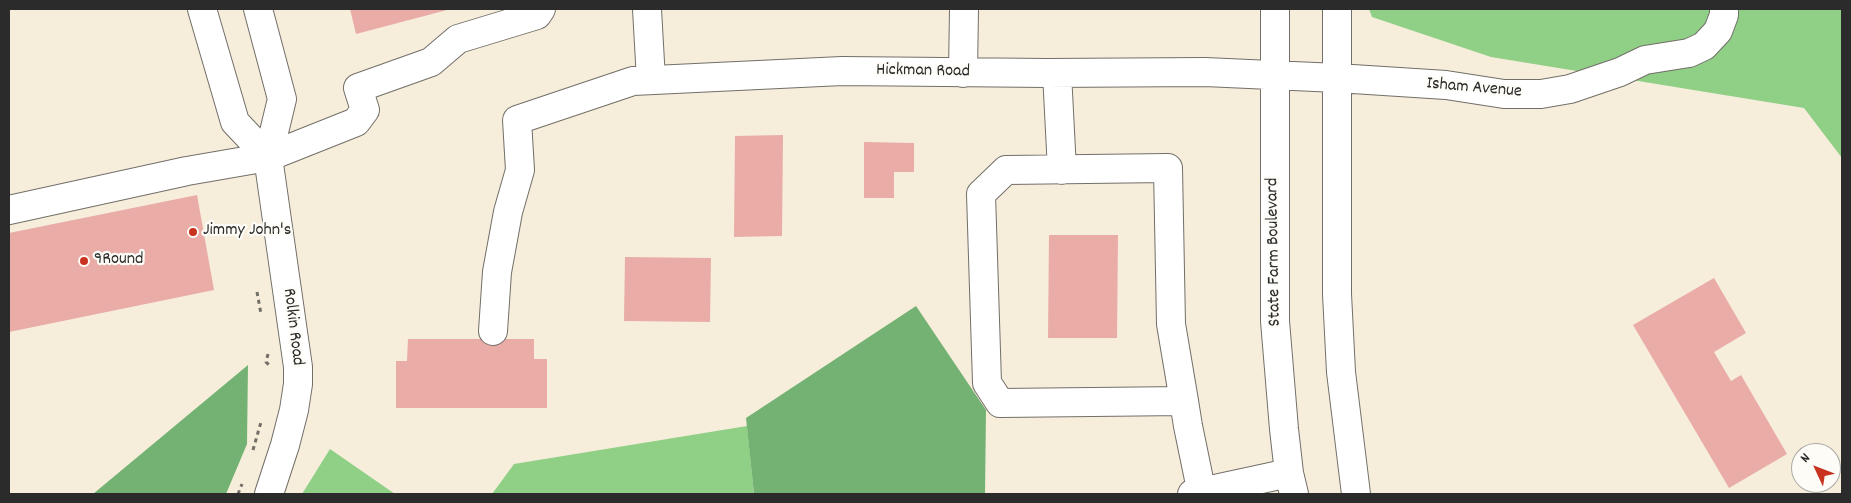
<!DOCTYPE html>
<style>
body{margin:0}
#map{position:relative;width:1851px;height:503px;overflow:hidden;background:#f7eddb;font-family:Dekko,sans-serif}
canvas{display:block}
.frame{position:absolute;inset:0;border:10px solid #2b2b2b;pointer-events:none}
.north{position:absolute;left:1791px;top:443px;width:50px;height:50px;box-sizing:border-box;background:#fdfcf7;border:1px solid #a9a8a5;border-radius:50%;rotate:313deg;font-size:14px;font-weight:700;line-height:20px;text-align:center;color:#2b2b2b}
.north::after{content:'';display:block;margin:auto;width:18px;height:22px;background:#c8321e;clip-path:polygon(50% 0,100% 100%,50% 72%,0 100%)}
</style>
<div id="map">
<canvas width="1851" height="503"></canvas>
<div class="frame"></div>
<div class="north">N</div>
</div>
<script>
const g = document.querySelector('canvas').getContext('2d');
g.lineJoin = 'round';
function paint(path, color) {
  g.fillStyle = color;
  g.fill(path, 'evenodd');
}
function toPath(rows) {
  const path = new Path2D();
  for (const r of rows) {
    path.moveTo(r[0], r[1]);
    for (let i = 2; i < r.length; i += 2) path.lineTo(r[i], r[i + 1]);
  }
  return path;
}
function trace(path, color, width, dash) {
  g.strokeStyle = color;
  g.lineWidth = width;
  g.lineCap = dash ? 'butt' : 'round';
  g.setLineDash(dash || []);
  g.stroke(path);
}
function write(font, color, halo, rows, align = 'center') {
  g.font = font + ' Dekko,sans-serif';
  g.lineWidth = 4.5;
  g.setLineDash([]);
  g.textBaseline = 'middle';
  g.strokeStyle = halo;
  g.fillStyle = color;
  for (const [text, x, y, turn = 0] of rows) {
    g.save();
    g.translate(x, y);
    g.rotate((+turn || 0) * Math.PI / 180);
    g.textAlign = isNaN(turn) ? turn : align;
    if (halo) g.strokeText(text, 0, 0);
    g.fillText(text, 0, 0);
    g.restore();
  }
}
paint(toPath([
 [1369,9,1842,9,1842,158,1804,108,1491,57,1372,17],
 [747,426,754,494,492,494,514,464],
 [330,449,395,494,302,494]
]), '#8fcf86');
paint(toPath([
 [916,306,986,410,985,494,754,494,746,418],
 [248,365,247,444,226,494,93,494]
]), '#73b273');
paint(toPath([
 [350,9,451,9,356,34],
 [783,135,782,236,734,237,735,136],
 [864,142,914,143,914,172,894,172,894,198,864,198],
 [197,195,214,290,9,332,9,233],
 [1049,235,1118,235,1117,338,1048,338],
 [625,257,711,258,710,322,624,321],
 [1714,278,1746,333,1714,352,1731,381,1741,375,1787,454,1729,488,1633,325],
 [408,339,534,339,534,359,547,359,547,408,396,408,396,361,407,361]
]), '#e9aca6');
const minor = toPath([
 [202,9,235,122,268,157],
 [258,9,282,99,268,157,298,367,298,384,294,410,285,445,269,494],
 [647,9,651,80],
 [1275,9,1275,321,1284,429,1289,473,1294,494],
 [1337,9,1337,294,1341,372,1356,494],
 [963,73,964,9],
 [1057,73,1062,170],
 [9,210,187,171,268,157,356,122,365,110,358,88,431,62,458,39,537,15,541,9],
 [493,331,497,272,508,212,520,170,517,120,633,81,842,71,1047,73,1205,72,1337,78,1446,85,1504,94,1541,94,1570,89,1620,72,1645,60,1689,53,1704,46,1718,31,1724,15,1724,9],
 [1184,401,1000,403,987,383,981,194,1006,170,1168,168,1171,324,1184,401,1188,426,1202,494],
 [1192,494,1289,473]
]);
trace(minor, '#726f69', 30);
trace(toPath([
 [257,292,261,314],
 [268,354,266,362,270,366],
 [253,450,261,422],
 [238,494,242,484]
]), '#726f69', 3, [4, 4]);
trace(minor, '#fff', 28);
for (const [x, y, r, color] of [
 [193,232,5,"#c8321e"],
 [84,261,5,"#c8321e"]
]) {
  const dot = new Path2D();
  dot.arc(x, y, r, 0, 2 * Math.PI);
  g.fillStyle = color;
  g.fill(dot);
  trace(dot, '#fdfcf7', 2);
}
write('18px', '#2b2b2b', '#fdfcf7', [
 ["Hickman Road",923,72,1],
 ["Isham Avenue",1474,89,5],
 ["State Farm Boulevard",1275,252,-91],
 ["Rolkin Road",292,327,83]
]);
write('18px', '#2b2b2b', '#fdfcf7', [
 ["Jimmy John's",203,232],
 ["9Round",94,261]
], 'left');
</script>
